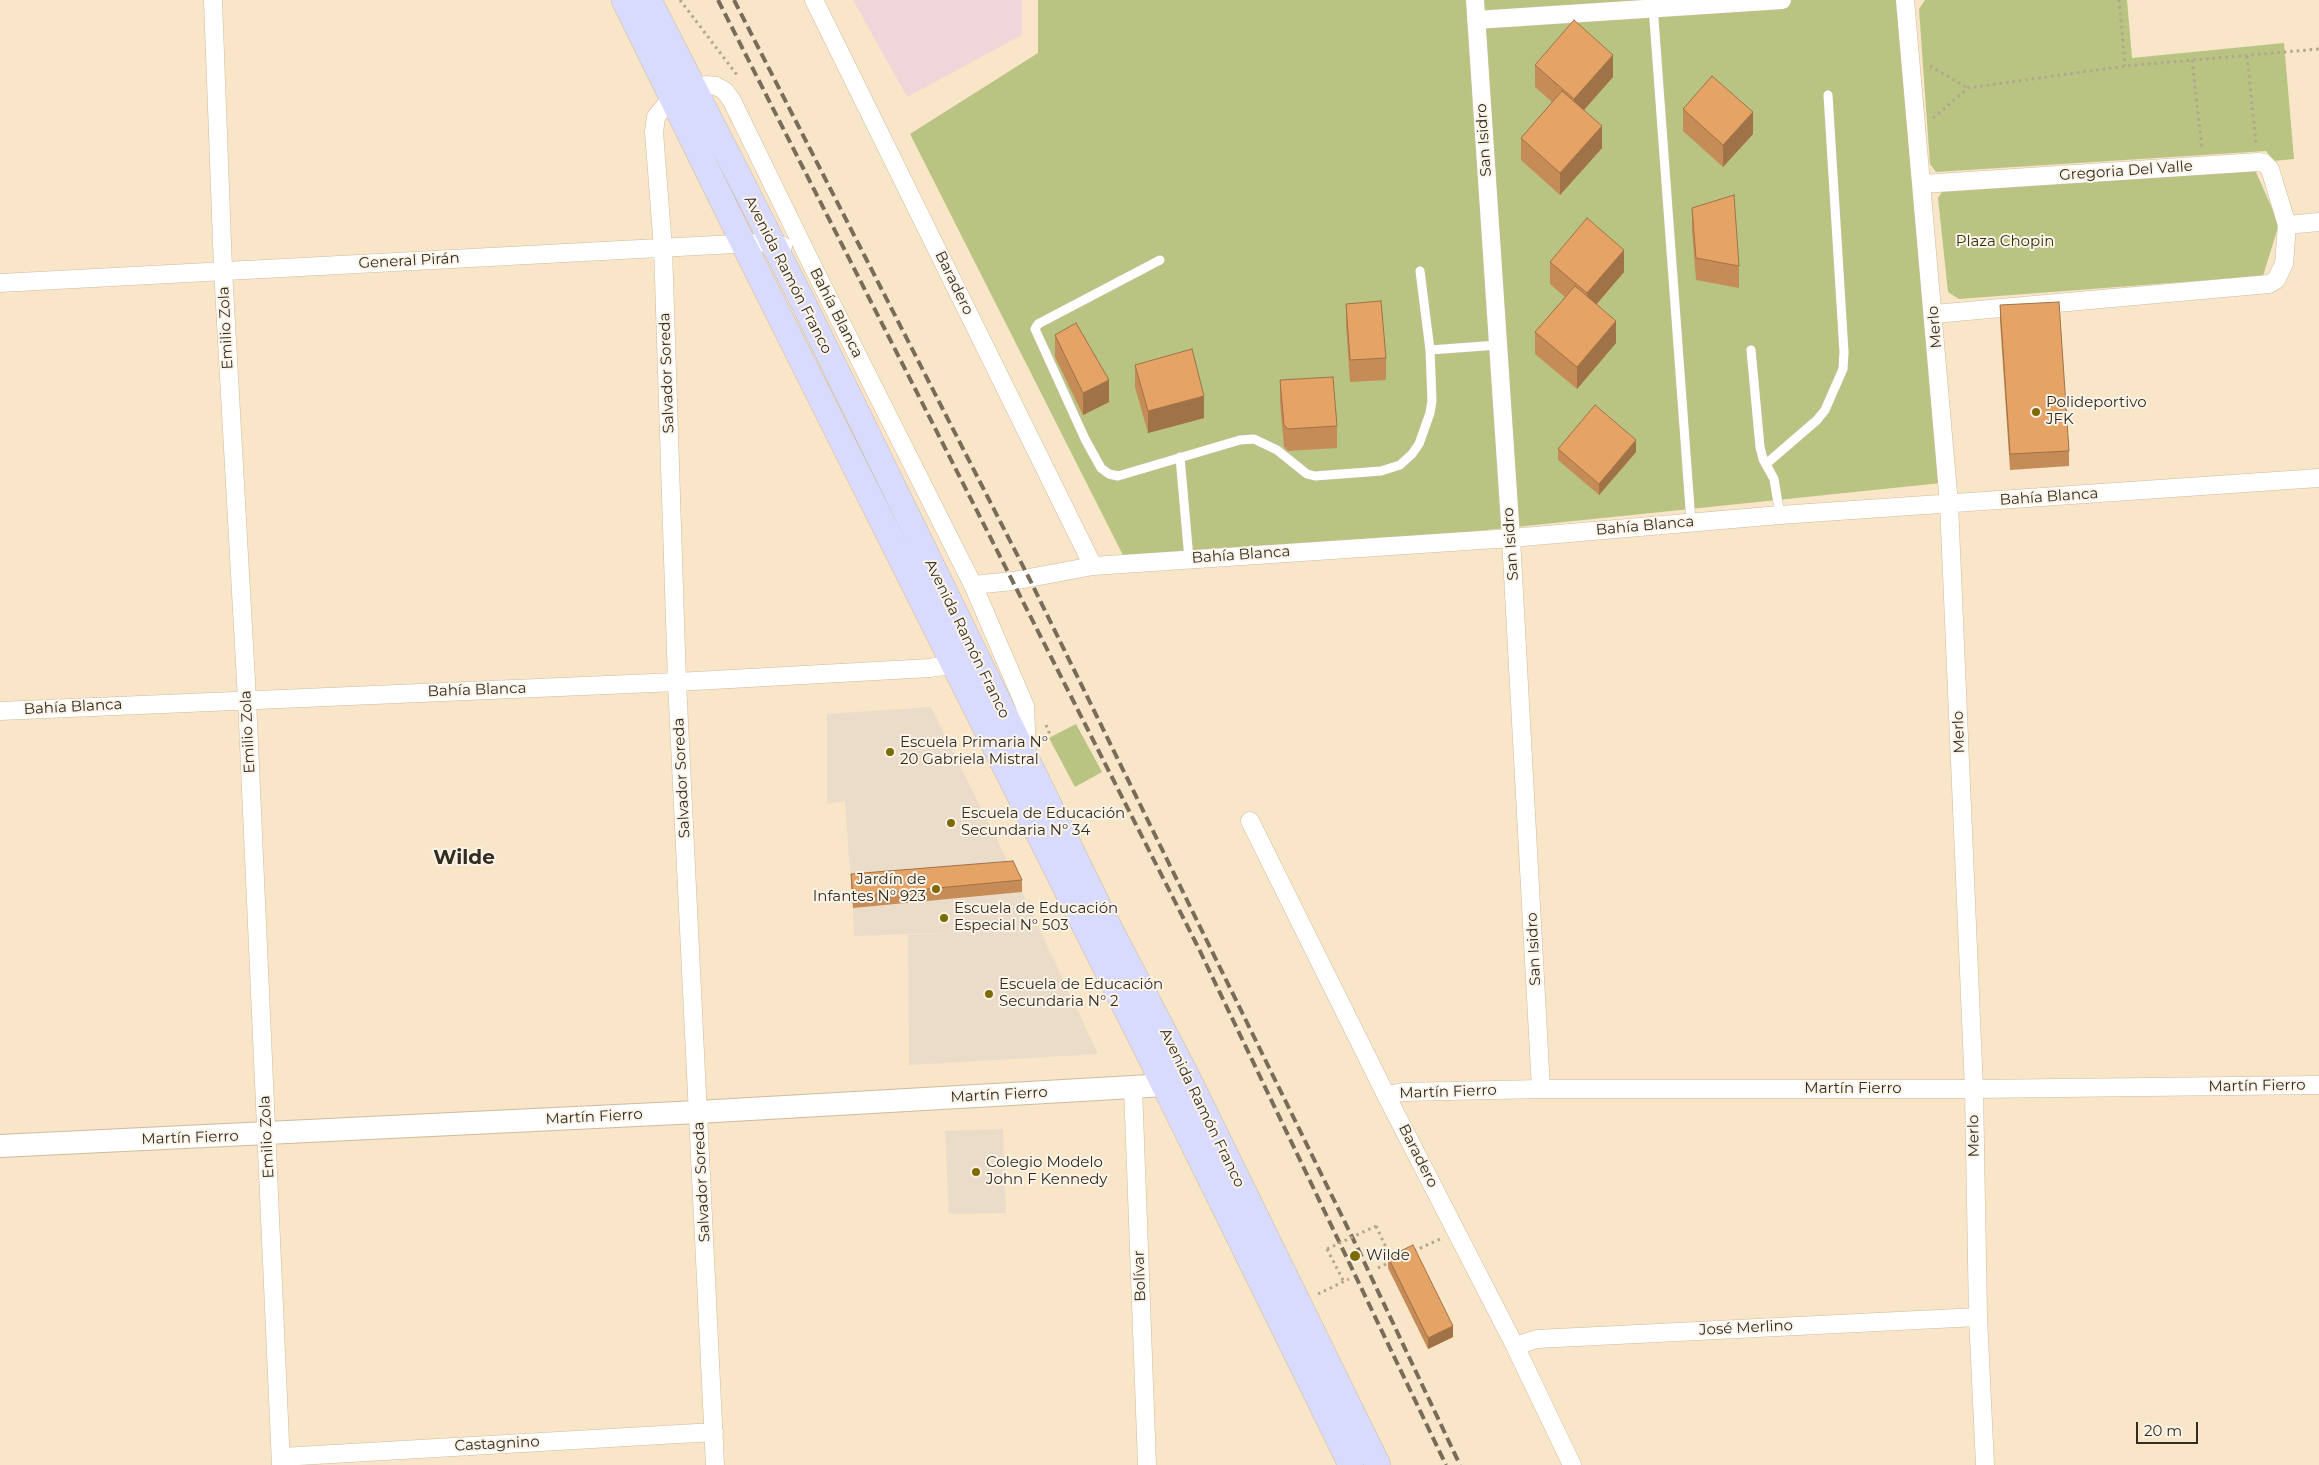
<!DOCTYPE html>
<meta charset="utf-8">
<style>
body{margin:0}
#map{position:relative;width:2319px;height:1465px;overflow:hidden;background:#f9e5c7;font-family:Montserrat,sans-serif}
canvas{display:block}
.scale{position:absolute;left:2136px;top:1422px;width:62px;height:22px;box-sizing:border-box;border:2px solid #332c20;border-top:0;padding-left:6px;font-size:15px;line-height:18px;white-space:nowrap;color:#332c20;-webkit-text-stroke:4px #fcf4e8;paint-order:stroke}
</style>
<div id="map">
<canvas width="2319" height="1465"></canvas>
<div class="scale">20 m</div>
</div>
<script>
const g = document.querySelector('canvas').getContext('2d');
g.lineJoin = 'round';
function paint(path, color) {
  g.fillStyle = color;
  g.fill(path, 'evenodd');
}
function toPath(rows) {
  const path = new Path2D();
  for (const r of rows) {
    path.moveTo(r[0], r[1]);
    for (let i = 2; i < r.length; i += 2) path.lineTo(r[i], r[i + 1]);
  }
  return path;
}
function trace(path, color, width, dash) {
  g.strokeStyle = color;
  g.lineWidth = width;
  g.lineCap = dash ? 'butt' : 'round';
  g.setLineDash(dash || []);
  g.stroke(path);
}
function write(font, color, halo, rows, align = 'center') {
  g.font = font + ' Montserrat,sans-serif';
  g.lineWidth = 4;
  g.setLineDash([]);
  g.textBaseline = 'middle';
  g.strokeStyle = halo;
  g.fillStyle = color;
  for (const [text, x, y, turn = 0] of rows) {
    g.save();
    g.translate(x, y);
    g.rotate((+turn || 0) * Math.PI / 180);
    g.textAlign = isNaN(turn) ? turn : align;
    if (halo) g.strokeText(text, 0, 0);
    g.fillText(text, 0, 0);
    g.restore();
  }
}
paint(toPath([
 [931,707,1013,872,851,886,845,801,827,804,827,714],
 [1022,892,1098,1054,909,1065,908,935,965,932,854,936,853,908],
 [1003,1129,1006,1213,949,1214,945,1131]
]), '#ebdbc9');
paint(toPath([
 [853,0,1022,0,1022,35,907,97]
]), '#f1d6d9');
paint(toPath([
 [1038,0,1911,0,1951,482,1129,567,910,134,1038,53],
 [1925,0,2127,0,2132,58,2284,43,2294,159,2273,161,2266,151,1936,172,1930,164,1919,9],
 [2255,170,2279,224,2263,276,1959,299,1948,292,1938,198,1942,192],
 [1076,724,1102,772,1075,787,1049,738]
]), '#b9c483');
const service = toPath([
 [1653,6,1691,522],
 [1160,260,1038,324,1035,329,1085,439,1101,468,1109,474,1118,476,1240,440,1254,439,1277,450,1307,474,1315,476,1381,471,1400,465,1412,454,1419,444,1430,413,1432,401,1430,350,1420,271],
 [1430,350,1498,345],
 [1751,350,1760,447,1763,459,1774,479,1780,515],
 [1180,457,1189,559],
 [1766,464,1817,420,1825,410,1843,369,1844,352,1828,95]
]);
const minor = toPath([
 [213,0,223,269,247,699,281,1465],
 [814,0,1093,566],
 [1475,0,1511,538,1541,1089],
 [1905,0,1949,504,1974,1089,1978,1317,1985,1465],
 [1476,20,1782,0],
 [1922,184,2258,162,2264,163,2270,169,2287,225,2284,264,2276,280,2269,284,1934,314],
 [2287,225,2319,222],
 [0,283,772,242,783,246],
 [973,585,1013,581,1093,566,1511,538,1780,515,2319,478],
 [0,711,677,682,930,668,954,664],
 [1250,821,1386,1095,1515,1346,1572,1465],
 [1133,1087,1147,1465],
 [1386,1095,1403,1092,1541,1089,1974,1089,2319,1085],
 [1515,1346,1537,1339,1978,1317],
 [281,1457,714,1432],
 [715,1465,677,682,663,248,654,132,656,117,672,97,706,85,716,86,725,91,732,101,812,265,973,585,1025,706,1027,754]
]);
const tertiary = toPath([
 [0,1146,698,1112,1133,1087,1164,1085,1179,1079]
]);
const secondary = toPath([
 [624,0,744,245,1164,1085,1351,1465],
 [649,0,803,302,1105,919,1187,1076,1378,1465]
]);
trace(service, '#cebb9e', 10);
trace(minor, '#cebb9e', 19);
trace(tertiary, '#cebb9e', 24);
trace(secondary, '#cebb9e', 26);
trace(toPath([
 [680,0,737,75],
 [2119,0,2125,66],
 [2247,56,2256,144],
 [2192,60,2202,148],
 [1930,66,1968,88],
 [1933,118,1968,88,2125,66,2319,49],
 [1046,725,1049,732,1047,742],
 [1376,1226,1391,1258],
 [1327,1249,1344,1282],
 [1414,1251,1440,1239],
 [1378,1268,1392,1261],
 [1318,1294,1349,1279]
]), '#b4a58d', 3, [2.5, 4]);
trace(service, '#fff', 9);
trace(minor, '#fff', 18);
trace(tertiary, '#fff', 22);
trace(secondary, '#d9dbfe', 25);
trace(toPath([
 [718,0,1198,947,1446,1465],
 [734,0,1029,578,1358,1249,1460,1465]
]), '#786c5a', 4, [10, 5]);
trace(toPath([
 [1327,1249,1376,1226]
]), '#b4a58d', 3, [2.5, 4]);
paint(toPath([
 [1535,65,1613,77,1584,110,1602,148,1560,195,1521,160,1521,138,1552,102,1535,87],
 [1683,109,1753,134,1723,167,1683,131],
 [1692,208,1739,266,1739,288,1696,280,1692,230],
 [1550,262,1624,272,1596,305,1616,343,1577,389,1535,354,1535,332,1565,297,1550,284],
 [1346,304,1386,358,1386,380,1350,382,1346,326],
 [2000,305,2069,451,2069,466,2010,470,2000,321],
 [1055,335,1109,402,1083,415,1055,357],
 [1135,365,1204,418,1148,433,1135,387],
 [1280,380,1337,426,1337,448,1288,451,1284,447,1280,403],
 [1558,449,1636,452,1599,495,1558,460],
 [851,874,1022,880,1022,892,853,908,851,886],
 [1388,1257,1453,1337,1428,1349,1388,1268]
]), '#c58c58');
paint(toPath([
 [1613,55,1613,77,1574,121,1574,99],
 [1753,112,1753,134,1723,167,1723,145],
 [1602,126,1602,148,1560,195,1560,173],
 [1624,250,1624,272,1587,315,1587,293],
 [1616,321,1616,343,1577,389,1577,367],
 [1109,380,1109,402,1083,415,1083,393],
 [1204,396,1204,418,1148,433,1148,411],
 [1636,440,1636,452,1599,495,1599,484],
 [1453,1326,1453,1337,1428,1349,1428,1338]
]), '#a07247');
const building = toPath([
 [1574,20,1613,55,1574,99,1535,65,1574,20],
 [1712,76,1753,112,1723,145,1683,109,1712,76],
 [1562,91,1602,126,1560,173,1521,138,1562,91],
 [1734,195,1739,266,1696,258,1692,208,1734,195],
 [1587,218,1624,250,1587,293,1550,262,1587,218],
 [1575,286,1616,321,1577,367,1535,332,1575,286],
 [1381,301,1386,358,1350,360,1346,304,1381,301],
 [2059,302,2069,451,2010,454,2000,305,2059,302],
 [1076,323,1109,380,1083,393,1055,335,1076,323],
 [1192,349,1204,396,1148,411,1135,365,1192,349],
 [1333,377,1337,426,1288,429,1284,425,1280,380,1333,377],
 [1595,405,1636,440,1599,484,1558,449,1595,405],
 [1013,861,1022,880,853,896,851,874,1013,861],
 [1413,1245,1453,1326,1428,1338,1388,1257,1413,1245]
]);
paint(building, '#e5a366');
trace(building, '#a07247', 1);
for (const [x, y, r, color] of [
 [2036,412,5,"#7d6a02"],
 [890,752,5,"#7d6a02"],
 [951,823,5,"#7d6a02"],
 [936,889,5,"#7d6a02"],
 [944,918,5,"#7d6a02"],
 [989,994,5,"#7d6a02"],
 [976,1172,5,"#7d6a02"],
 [1355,1256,6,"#7d6a02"]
]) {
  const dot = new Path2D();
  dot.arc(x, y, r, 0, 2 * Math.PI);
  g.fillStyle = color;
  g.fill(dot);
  trace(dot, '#fcf4e8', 2);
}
write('15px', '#332c20', '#fcf4e8', [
 ["San Isidro",1484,140,-94],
 ["Gregoria Del Valle",2126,171,-4],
 ["General Pirán",409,261,-3],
 ["Avenida Ramón Franco",788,275,63],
 ["Baradero",954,283,64],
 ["Bahía Blanca",836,313,63],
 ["Merlo",1935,327,-95],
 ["Emilio Zola",226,328,-93],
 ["Salvador Soreda",667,373,-92],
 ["Bahía Blanca",2049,497,-4],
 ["Bahía Blanca",1645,526,-5],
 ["San Isidro",1511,544,-94],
 ["Bahía Blanca",1241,555,-4],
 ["Avenida Ramón Franco",967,639,64],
 ["Bahía Blanca",477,690,-2],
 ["Bahía Blanca",73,707,-3],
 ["Emilio Zola",248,732,-93],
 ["Merlo",1959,732,-92],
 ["Salvador Soreda",682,778,-93],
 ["San Isidro",1534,949,-93],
 ["Martín Fierro",2257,1086,-1],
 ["Martín Fierro",1853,1089],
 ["Martín Fierro",1448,1092,-2],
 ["Martín Fierro",999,1095,-3],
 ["Avenida Ramón Franco",1202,1108,64],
 ["Martín Fierro",594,1117,-3],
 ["Merlo",1974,1136,-91],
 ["Emilio Zola",267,1137,-93],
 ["Martín Fierro",190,1138,-2],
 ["Baradero",1418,1156,63],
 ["Salvador Soreda",702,1182,-93],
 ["Bolívar",1140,1276,-92],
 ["José Merlino",1746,1328,-3],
 ["Castagnino",497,1444,-3]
]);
write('15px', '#303611', '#fcf4e8', [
 ["Plaza Chopin",2005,242]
]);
write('15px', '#332c20', '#fcf4e8', [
 ["Polideportivo",2046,403],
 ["JFK",2046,420],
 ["Escuela Primaria N°",900,743],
 ["20 Gabriela Mistral",900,760],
 ["Escuela de Educación",961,814],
 ["Secundaria N° 34",961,831],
 ["Jardín de",926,880,"right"],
 ["Infantes N° 923",926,897,"right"],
 ["Escuela de Educación",954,909],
 ["Especial N° 503",954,926],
 ["Escuela de Educación",999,985],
 ["Secundaria N° 2",999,1002],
 ["Colegio Modelo",986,1163],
 ["John F Kennedy",986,1180],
 ["Wilde",1366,1256]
], 'left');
write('bold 20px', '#332c20', '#fcf4e8', [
 ["Wilde",464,858]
]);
</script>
